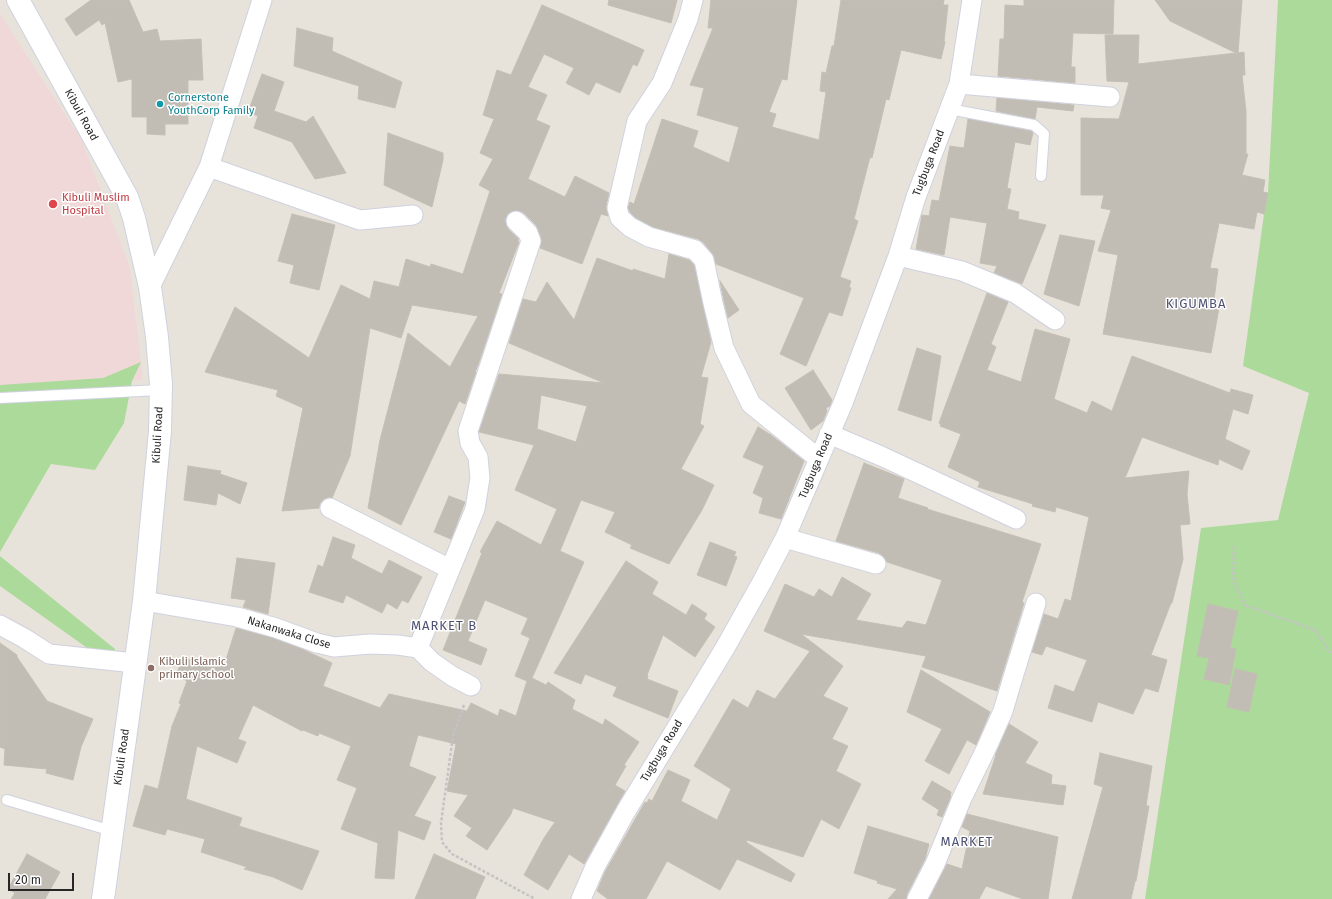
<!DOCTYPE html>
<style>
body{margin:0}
#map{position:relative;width:1332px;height:899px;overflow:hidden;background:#e8e3da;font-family:"Fira Sans",sans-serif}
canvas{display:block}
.scale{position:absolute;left:8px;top:873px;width:66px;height:18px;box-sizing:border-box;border:2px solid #272727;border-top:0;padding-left:5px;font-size:12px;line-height:14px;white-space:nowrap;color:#272727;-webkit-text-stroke:3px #fff;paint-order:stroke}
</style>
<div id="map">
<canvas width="1332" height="899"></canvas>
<div class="scale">20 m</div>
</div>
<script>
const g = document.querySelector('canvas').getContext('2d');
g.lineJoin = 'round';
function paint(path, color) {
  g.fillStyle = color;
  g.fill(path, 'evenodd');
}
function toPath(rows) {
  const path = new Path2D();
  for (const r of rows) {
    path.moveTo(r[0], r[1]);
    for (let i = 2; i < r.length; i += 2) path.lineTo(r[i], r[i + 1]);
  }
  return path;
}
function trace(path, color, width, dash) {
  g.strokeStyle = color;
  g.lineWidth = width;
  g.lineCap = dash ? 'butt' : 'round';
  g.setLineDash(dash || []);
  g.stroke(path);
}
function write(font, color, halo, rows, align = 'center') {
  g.font = font + ' "Fira Sans",sans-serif';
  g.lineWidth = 3;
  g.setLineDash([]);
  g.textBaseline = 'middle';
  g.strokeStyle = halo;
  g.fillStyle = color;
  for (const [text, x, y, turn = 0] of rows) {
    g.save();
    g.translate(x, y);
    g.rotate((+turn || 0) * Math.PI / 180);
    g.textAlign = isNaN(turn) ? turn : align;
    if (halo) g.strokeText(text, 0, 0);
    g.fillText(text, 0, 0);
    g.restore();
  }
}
paint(toPath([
 [0,14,82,141,130,268,143,380,111,381,0,389]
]), '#efd8d7');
paint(toPath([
 [1278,0,1332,0,1332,899,1145,899,1201,528,1278,520,1309,393,1243,366,1264,214,1268,193],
 [141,362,132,381,124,423,95,470,51,464,0,552,0,385,103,378],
 [0,556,115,649,114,667,0,586]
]), '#acda9b');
const building = toPath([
 [91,0,129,0,143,32,157,29,160,41,201,39,203,80,188,80,188,124,165,124,165,135,147,134,147,117,132,117,132,79,118,82,105,23,102,25,99,20,76,36,65,19,91,0],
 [609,0,677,0,671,23,608,5,609,0],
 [711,0,797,0,787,80,782,79,769,112,776,114,772,127,819,140,826,92,820,91,822,72,826,73,832,46,834,46,841,0,944,0,943,5,948,5,944,41,945,42,941,59,901,50,889,100,886,99,872,158,870,157,854,219,858,221,840,277,851,281,849,287,851,288,842,316,829,312,806,366,780,354,804,298,716,264,712,253,703,242,698,239,653,227,636,218,630,212,628,208,630,202,634,204,662,119,698,131,693,147,729,163,739,127,697,115,704,88,690,85,713,28,708,28,711,0],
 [1024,0,1114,0,1113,34,1073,33,1071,67,1075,67,1075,83,998,76,1000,39,1004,39,1005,5,1024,6,1024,0],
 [1155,0,1242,0,1238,53,1244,52,1245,75,1242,75,1246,111,1246,154,1248,154,1242,175,1265,180,1263,192,1268,193,1264,214,1257,212,1254,229,1219,223,1210,268,1218,269,1213,307,1219,308,1211,353,1103,334,1118,255,1098,251,1111,210,1101,208,1104,195,1081,195,1081,118,1119,119,1129,82,1107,81,1105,35,1139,35,1138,64,1236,53,1170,21,1155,0],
 [542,5,644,50,637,66,633,64,620,93,596,82,589,95,566,83,574,68,544,54,528,87,547,95,536,120,550,126,528,179,565,197,575,176,609,193,606,206,608,216,601,214,582,264,540,248,541,237,536,225,524,213,519,211,513,211,508,214,505,219,506,224,508,229,519,239,517,239,519,242,499,293,502,294,478,365,475,372,476,372,465,404,459,401,401,525,368,508,380,440,408,333,450,367,478,316,412,305,401,338,370,328,350,456,332,498,329,497,324,499,320,503,319,508,282,511,303,408,276,396,278,390,205,372,235,307,309,358,341,285,370,299,374,281,399,287,406,259,430,267,431,264,463,274,490,191,479,185,493,159,480,153,494,119,483,115,497,70,511,75,542,5],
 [297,28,333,38,332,51,402,82,395,108,358,99,359,86,294,66,297,28],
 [262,74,284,82,274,111,306,122,313,116,346,173,315,179,292,142,254,128,258,116,248,112,262,74],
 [997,98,1074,105,1073,111,1037,107,1035,119,996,111,997,98],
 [968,119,1031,131,1033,133,1030,145,1015,142,1007,188,1011,189,1007,209,1019,212,1018,219,1046,225,1022,284,994,273,997,266,980,263,987,223,950,217,944,255,916,249,922,215,929,216,932,200,939,201,950,146,964,148,968,119],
 [388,133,443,153,443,160,432,207,384,185,388,133],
 [292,214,335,225,319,290,290,283,294,265,278,261,292,214],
 [1060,235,1095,241,1079,306,1044,294,1060,235],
 [669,254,689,260,694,265,711,342,701,377,708,378,700,424,704,426,681,469,714,485,702,510,669,564,630,548,632,545,605,532,615,512,581,500,560,551,584,562,532,678,546,685,548,682,575,700,572,709,603,725,605,719,639,742,624,765,626,766,615,785,625,791,584,864,569,854,548,890,524,875,544,838,555,822,513,808,511,814,487,850,466,836,472,828,454,816,468,795,447,791,456,744,418,735,409,766,436,777,414,816,431,822,424,840,398,830,394,879,375,878,378,843,341,829,357,788,337,780,351,746,319,733,318,736,303,730,302,731,253,705,238,739,246,742,237,763,197,746,186,799,242,818,239,826,319,851,302,890,273,877,244,869,247,867,201,852,205,839,167,829,165,835,133,826,145,785,158,789,172,726,181,704,179,703,187,681,176,675,183,657,199,663,201,659,219,665,221,661,225,663,236,628,273,638,302,649,332,663,323,686,380,708,389,694,467,711,471,703,498,716,500,709,516,716,527,681,515,676,530,638,521,634,528,618,485,600,468,641,487,649,481,665,443,650,482,553,480,552,497,521,541,545,557,509,515,490,534,445,479,432,499,374,604,383,509,343,523,299,536,302,547,282,574,320,597,258,633,271,633,269,665,279,669,254],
 [541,395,587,406,576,442,537,429,541,395],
 [720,281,739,310,728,318,724,301,720,281],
 [987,293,1008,302,991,344,996,347,987,370,1021,382,1035,329,1070,339,1054,399,1087,413,1092,401,1112,411,1132,356,1230,393,1231,389,1253,395,1248,414,1233,409,1225,439,1250,451,1242,470,1219,459,1218,465,1142,437,1125,478,1189,471,1187,494,1190,524,1180,525,1183,559,1172,603,1171,603,1151,655,1167,660,1158,692,1145,688,1133,714,1098,702,1092,722,1048,708,1055,685,1074,692,1087,660,1046,646,1042,655,1032,652,1044,614,1058,619,1065,599,1071,601,1089,517,1056,507,1055,512,1032,506,1033,504,978,487,980,482,948,467,961,434,940,426,941,424,939,423,987,293],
 [917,348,941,356,931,421,898,410,917,348],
 [813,370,832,400,830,406,826,408,827,411,823,421,811,430,785,388,813,370],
 [758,427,771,435,804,461,781,519,759,513,763,498,753,493,764,466,743,457,758,427],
 [864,463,904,479,898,498,928,508,927,509,1041,544,1022,602,1024,603,997,691,922,667,926,656,801,634,843,666,823,696,848,708,832,739,848,746,836,771,861,784,839,829,821,819,803,857,747,840,746,842,795,874,791,882,737,859,720,890,667,861,646,899,608,899,597,891,605,872,645,802,647,803,649,799,652,801,668,770,690,780,681,801,717,820,731,789,694,766,733,699,748,708,757,690,775,699,810,651,764,631,785,584,814,597,819,589,832,597,842,577,871,594,856,620,902,628,907,621,926,625,942,580,887,562,884,557,879,553,836,541,864,463],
 [188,466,221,471,220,474,247,483,240,504,218,493,216,505,184,500,188,466],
 [449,496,465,502,451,539,434,532,449,496],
 [333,537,355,545,351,558,382,574,389,560,422,577,408,603,402,600,397,609,387,603,382,613,346,595,343,603,309,592,318,565,323,567,333,537],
 [710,542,736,552,734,556,737,557,726,586,697,575,710,542],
 [237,558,275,563,268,614,243,607,246,600,231,598,237,558],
 [626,561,658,582,652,594,686,615,692,604,707,614,704,619,715,627,695,657,663,635,647,675,648,676,647,679,678,691,668,718,613,696,617,687,585,674,581,684,554,673,626,561],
 [1208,604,1238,611,1230,648,1236,649,1229,685,1204,679,1209,658,1197,656,1208,604],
 [0,643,17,655,17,657,47,701,93,719,81,747,73,780,46,773,47,769,4,765,5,749,0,747,0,643],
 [1235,669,1257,674,1249,712,1227,707,1235,669],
 [921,670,990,712,976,745,967,740,949,774,925,761,942,729,907,712,921,670],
 [1009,724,1038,742,1025,763,1052,775,1051,784,1066,786,1063,805,983,794,996,755,995,755,1009,724],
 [1100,753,1152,766,1146,806,1149,806,1136,881,1135,881,1131,899,1072,899,1103,787,1094,784,1100,753],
 [932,781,951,792,950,799,942,817,937,815,939,810,922,799,932,781],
 [967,814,1058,837,1048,899,1023,899,986,886,979,899,929,899,947,864,962,869,970,831,962,827,967,814],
 [868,826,929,844,925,859,907,894,906,899,888,899,897,889,877,883,878,881,854,873,868,826],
 [27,854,60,872,45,899,11,899,15,893,8,889,27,854],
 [434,854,485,877,475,899,415,899,434,854]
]);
paint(building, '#c1bdb5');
trace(building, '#c3bfb4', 1);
const service = toPath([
 [949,109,1034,125,1044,134,1041,176],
 [0,398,160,390],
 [7,800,112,831]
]);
const minor = toPath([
 [693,0,688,19,662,83,637,121,617,208,620,218,630,227,649,237,695,250,704,260,713,303,724,348,751,404,819,459],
 [959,84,1110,97],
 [209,167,360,220,413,215],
 [898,256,962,271,1015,293,1055,320],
 [150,287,209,167,262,0],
 [829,434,881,456,1016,519],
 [330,508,450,569],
 [785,538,876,564],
 [144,601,237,617,276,628,317,643,334,647,370,644,398,645,418,648,432,662,452,676,471,686],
 [0,625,24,638,49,654,135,663],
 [418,648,475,509,480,478,478,457,470,443,468,431,531,241,528,233,516,221],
 [581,899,595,867,626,811,725,648,762,582,785,538,843,403,898,256,916,197,959,84,972,0],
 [917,899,935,864,962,798,986,749,1003,711,1014,674,1036,603]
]);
const tertiary = toPath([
 [18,0,127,197,134,218,150,287,157,337,161,384,160,431,144,601,103,899]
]);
trace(service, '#cfd1df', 12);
trace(minor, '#cfd1df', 21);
trace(tertiary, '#cfd1df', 24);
trace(toPath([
 [1234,547,1233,579,1245,605,1315,630,1332,655],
 [464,705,453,736,441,823,442,842,452,854,535,899]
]), '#c3c3c3', 2.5, [3, 2]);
trace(service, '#fff', 10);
trace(minor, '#fff', 19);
trace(tertiary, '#fff', 22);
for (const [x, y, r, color] of [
 [160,104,4,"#0f9aa8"],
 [53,204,5,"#e0444e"],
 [151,668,4,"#8d6e63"]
]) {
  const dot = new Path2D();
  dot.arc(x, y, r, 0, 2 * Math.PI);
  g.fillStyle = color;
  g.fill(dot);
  trace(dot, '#fff', 1.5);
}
write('11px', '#0d838f', '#fff', [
 ["Cornerstone",168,98],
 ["YouthCorp Family",168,111]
], 'left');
write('11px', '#272727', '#fff', [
 ["Kibuli Road",81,115,61],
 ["Tugbuga Road",929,163,-69],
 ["Kibuli Road",158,435,-87],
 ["Tugbuga Road",816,466,-67],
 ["Nakanwaka Close",289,633,17],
 ["Tugbuga Road",662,751,-59],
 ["Kibuli Road",122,757,-82]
]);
write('11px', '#be3a42', '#fff', [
 ["Kibuli Muslim",62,198],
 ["Hospital",62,211]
], 'left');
write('11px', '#785e54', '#fff', [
 ["Kibuli Islamic",159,662],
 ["primary school",159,675]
], 'left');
g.letterSpacing = '1px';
write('13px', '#4d5172', '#fff', [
 ["KIGUMBA",1196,304],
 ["MARKET B",444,626],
 ["MARKET",967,842]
]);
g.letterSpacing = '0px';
</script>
